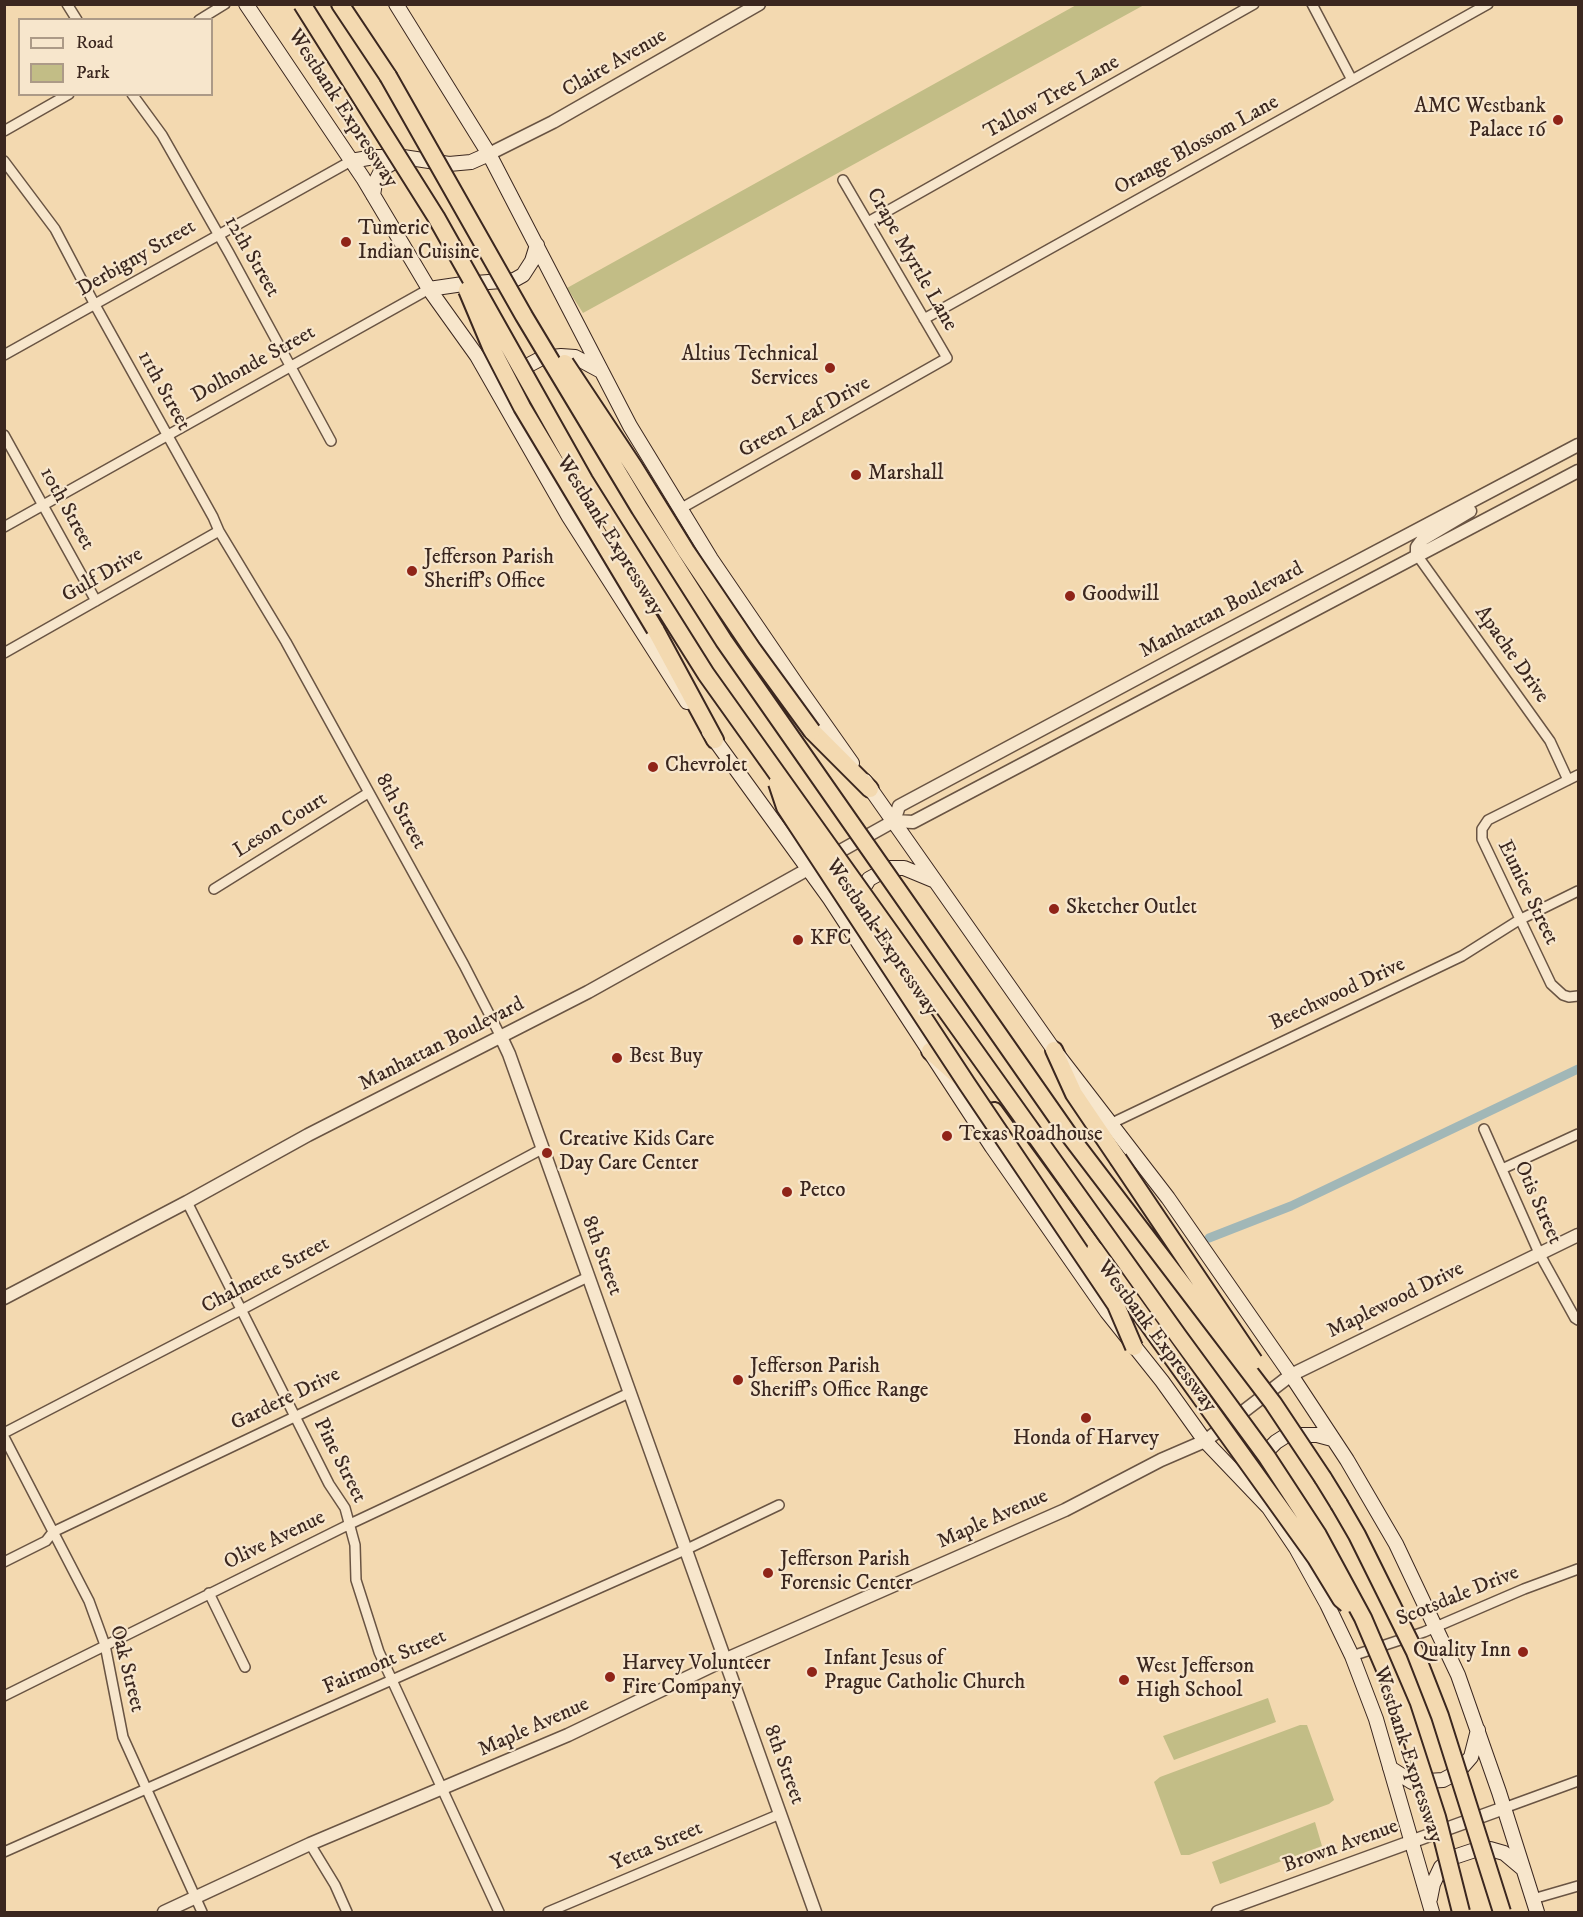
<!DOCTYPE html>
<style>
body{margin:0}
#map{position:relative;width:1583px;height:1917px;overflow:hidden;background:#f3d9b0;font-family:"IM FELL DW Pica",serif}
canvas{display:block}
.frame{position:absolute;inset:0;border:6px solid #3b271f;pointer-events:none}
.legend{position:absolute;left:18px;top:18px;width:195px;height:78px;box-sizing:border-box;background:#f7e6cc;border:2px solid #ac9a87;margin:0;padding:8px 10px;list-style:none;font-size:18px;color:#3b271f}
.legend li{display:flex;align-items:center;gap:12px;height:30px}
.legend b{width:30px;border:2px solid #ac9a87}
</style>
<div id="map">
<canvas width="1583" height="1917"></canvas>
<div class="frame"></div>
<ul class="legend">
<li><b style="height:8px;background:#f7e6cc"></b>Road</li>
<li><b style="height:16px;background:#c2bd86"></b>Park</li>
</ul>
</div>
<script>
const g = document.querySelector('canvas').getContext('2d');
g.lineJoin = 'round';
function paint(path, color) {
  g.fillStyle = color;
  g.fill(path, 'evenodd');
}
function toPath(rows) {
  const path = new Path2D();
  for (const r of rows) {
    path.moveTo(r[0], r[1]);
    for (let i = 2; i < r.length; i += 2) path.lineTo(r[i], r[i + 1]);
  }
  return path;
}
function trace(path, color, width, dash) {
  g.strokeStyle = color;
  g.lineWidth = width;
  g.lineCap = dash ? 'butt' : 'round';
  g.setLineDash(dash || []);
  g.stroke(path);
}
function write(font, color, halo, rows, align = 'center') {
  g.font = font + ' "IM FELL DW Pica",serif';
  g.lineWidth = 4.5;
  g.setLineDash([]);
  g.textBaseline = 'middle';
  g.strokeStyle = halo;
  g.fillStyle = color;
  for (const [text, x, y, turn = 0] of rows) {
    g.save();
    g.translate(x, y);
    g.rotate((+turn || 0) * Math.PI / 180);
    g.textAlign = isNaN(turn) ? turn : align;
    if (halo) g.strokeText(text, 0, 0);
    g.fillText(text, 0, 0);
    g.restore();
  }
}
paint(toPath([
 [1078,4,1144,5,583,313,567,288],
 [1268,1698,1276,1722,1174,1760,1163,1736],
 [1300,1725,1307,1725,1334,1800,1329,1804,1189,1855,1181,1855,1154,1782,1160,1777],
 [1315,1822,1322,1846,1220,1884,1212,1862]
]), '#c2bd86');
trace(toPath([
 [1209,1238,1291,1206,1578,1069]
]), '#a1b7b7', 9);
const minor = toPath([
 [67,4,77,20],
 [1312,4,1352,80],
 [199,20,225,4],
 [132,94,162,135,229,253,331,441],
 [4,131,69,94],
 [4,161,55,229,95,305,213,517,219,531,286,642,464,965,501,1037],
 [868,222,1254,4],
 [924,319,1488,4],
 [4,355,351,161],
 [4,435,96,601],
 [680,509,947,358,843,180],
 [4,527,429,289],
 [1417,555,1550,741,1568,780],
 [4,653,219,531],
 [1578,775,1488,820,1482,829,1482,839,1551,984,1563,995,1569,997,1578,996],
 [214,889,368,793],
 [1110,1124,1462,956,1519,920,1578,891],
 [1484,1129,1539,1253,1575,1318,1578,1320],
 [1502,1169,1578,1134],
 [187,1202,329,1484,345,1508,355,1545,356,1580,379,1652,499,1912],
 [4,1433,243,1309,542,1149],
 [4,1437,89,1601,105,1645,123,1737,202,1912],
 [4,1562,46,1541,53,1532,588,1277],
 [209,1593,245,1667],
 [1352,1656,1424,1632,1524,1589,1578,1569],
 [4,1696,350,1524,629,1393],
 [1504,1808,1578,1781],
 [310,1844,335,1885,347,1912],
 [4,1852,685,1550,779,1505],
 [1533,1899,1578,1886],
 [548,1912,780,1814]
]);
const tertiary = toPath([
 [489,154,553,122,759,4],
 [1417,555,1417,547,1423,539,1470,511],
 [894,821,899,806,1203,643,1578,445],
 [501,1037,509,1054,815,1912],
 [4,1298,187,1202,308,1135,588,992,894,821,913,822,1578,471],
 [164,1912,310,1844,568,1735,724,1660,1065,1510,1161,1460,1205,1441,1291,1375,1578,1235],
 [1218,1912,1504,1808]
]);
const secondary = toPath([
 [246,4,363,178,429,289,477,356,569,517,687,702],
 [396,4,489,154,630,426,711,559,799,688,852,763],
 [351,161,374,157,403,157,449,164,471,162,489,154],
 [373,195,375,183,382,169,401,158],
 [429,289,463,284,514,280,523,275,532,261,537,245],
 [512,396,517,374,523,368,542,358,561,356,575,357,601,371],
 [709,732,830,899,992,1147,1107,1312,1162,1381,1205,1441,1269,1508,1296,1548,1327,1604,1352,1656,1376,1719,1432,1912],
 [865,781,1054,1050,1168,1198,1291,1375,1347,1460,1396,1544,1458,1675,1499,1792,1537,1912],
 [858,897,869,879,889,868,904,868,933,880],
 [1258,1480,1257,1471,1261,1457,1276,1442,1287,1435,1317,1435,1332,1439],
 [1390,1768,1412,1782,1443,1780,1458,1772,1471,1757,1478,1730],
 [1430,1899,1433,1884,1441,1867,1454,1857,1475,1850,1490,1849,1504,1853,1523,1869]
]);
const motorway = toPath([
 [340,4,388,76],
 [655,629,715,740],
 [812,731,870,789],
 [1054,1050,1074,1094,1118,1159],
 [930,1051,959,1077],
 [994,1111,1095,1250],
 [1323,1478,1339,1504]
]);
trace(minor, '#695443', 12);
trace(tertiary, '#695443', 15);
trace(secondary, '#3b271f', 16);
trace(motorway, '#3b271f', 20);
trace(minor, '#f7e6cc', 9);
trace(tertiary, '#f7e6cc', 12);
trace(secondary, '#f7e6cc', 14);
trace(motorway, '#f3d9b0', 16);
const motorwayBridge = toPath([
 [302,4,436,217,584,480,706,674,1179,1337,1267,1457,1318,1535,1363,1618,1402,1709,1437,1817,1461,1912],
 [388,76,524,316,640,509,724,641,1069,1135,1273,1403,1323,1478],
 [467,290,491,347,522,407,655,629],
 [565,363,634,467,686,551,753,650,812,731],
 [777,783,785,807,967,1084,1116,1305,1134,1347],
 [1118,1159,1254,1361],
 [1095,1250,1316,1558,1341,1599,1347,1604],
 [1339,1504,1357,1535,1415,1652,1440,1716,1502,1912]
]);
trace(motorwayBridge, '#3b271f', 20, []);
trace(motorwayBridge, '#f3d9b0', 16);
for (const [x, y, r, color] of [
 [1558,120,6,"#8f2418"],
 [346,242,6,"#8f2418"],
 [830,368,6,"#8f2418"],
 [856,475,6,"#8f2418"],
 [412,571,6,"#8f2418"],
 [1070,596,6,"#8f2418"],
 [653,767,6,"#8f2418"],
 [1054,909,6,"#8f2418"],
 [798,940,6,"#8f2418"],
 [617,1058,6,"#8f2418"],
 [947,1136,6,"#8f2418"],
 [547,1153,6,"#8f2418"],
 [787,1192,6,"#8f2418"],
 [738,1380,6,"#8f2418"],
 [1086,1418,6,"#8f2418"],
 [768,1573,6,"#8f2418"],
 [1523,1652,6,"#8f2418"],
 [812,1672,6,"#8f2418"],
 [610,1677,6,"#8f2418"],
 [1124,1680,6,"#8f2418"]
]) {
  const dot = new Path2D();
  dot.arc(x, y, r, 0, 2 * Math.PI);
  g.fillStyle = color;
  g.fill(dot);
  trace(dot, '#f7e6cc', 2);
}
write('21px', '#3b271f', '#f7e6cc', [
 ["Claire Avenue",615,64,-30],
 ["Tallow Tree Lane",1052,98,-29],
 ["Westbank Expressway",342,109,57],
 ["Orange Blossom Lane",1197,146,-29],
 ["12th Street",251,257,60],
 ["Derbigny Street",137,259,-30],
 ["Crape Myrtle Lane",911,260,60],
 ["Dolhonde Street",254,365,-29],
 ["11th Street",163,391,61],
 ["Green Leaf Drive",805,418,-29],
 ["10th Street",66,509,61],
 ["Westbank Expressway",609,536,58],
 ["Gulf Drive",103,576,-30],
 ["Manhattan Boulevard",1222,611,-28],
 ["Apache Drive",1511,655,55],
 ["8th Street",400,812,61],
 ["Leson Court",281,826,-32],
 ["Eunice Street",1527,893,64],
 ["Westbank Expressway",881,938,56],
 ["Beechwood Drive",1338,995,-25],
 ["Manhattan Boulevard",442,1045,-27],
 ["Otis Street",1537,1203,66],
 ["8th Street",601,1256,70],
 ["Chalmette Street",266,1276,-28],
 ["Maplewood Drive",1396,1301,-26],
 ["Westbank Expressway",1156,1337,53],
 ["Gardere Drive",286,1400,-26],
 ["Pine Street",339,1461,63],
 ["Maple Avenue",993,1520,-24],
 ["Olive Avenue",275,1541,-26],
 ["Scotsdale Drive",1458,1597,-22],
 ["Fairmont Street",385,1663,-24],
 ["Oak Street",126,1669,76],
 ["Maple Avenue",534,1728,-24],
 ["Westbank Expressway",1407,1755,72],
 ["8th Street",783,1765,70],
 ["Yetta Street",657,1847,-23],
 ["Brown Avenue",1341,1847,-20]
]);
write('21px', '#3b271f', '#f7e6cc', [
 ["AMC Westbank",1546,108,"right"],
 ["Palace 16",1546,132,"right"],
 ["Tumeric",358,230],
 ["Indian Cuisine",358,254],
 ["Altius Technical",818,356,"right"],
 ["Services",818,380,"right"],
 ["Marshall",868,475],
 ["Jefferson Parish",424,559],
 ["Sheriff's Office",424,583],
 ["Goodwill",1082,596],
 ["Chevrolet",665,767],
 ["Sketcher Outlet",1066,909],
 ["KFC",810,940],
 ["Best Buy",629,1058],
 ["Texas Roadhouse",959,1136],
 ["Creative Kids Care",559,1141],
 ["Day Care Center",559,1165],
 ["Petco",799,1192],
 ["Jefferson Parish",750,1368],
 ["Sheriff's Office Range",750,1392],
 ["Honda of Harvey",1086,1440,"center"],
 ["Jefferson Parish",780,1561],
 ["Forensic Center",780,1585],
 ["Quality Inn",1511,1652,"right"],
 ["Infant Jesus of",824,1660],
 ["Prague Catholic Church",824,1684],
 ["Harvey Volunteer",622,1665],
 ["Fire Company",622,1689],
 ["West Jefferson",1136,1668],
 ["High School",1136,1692]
], 'left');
</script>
